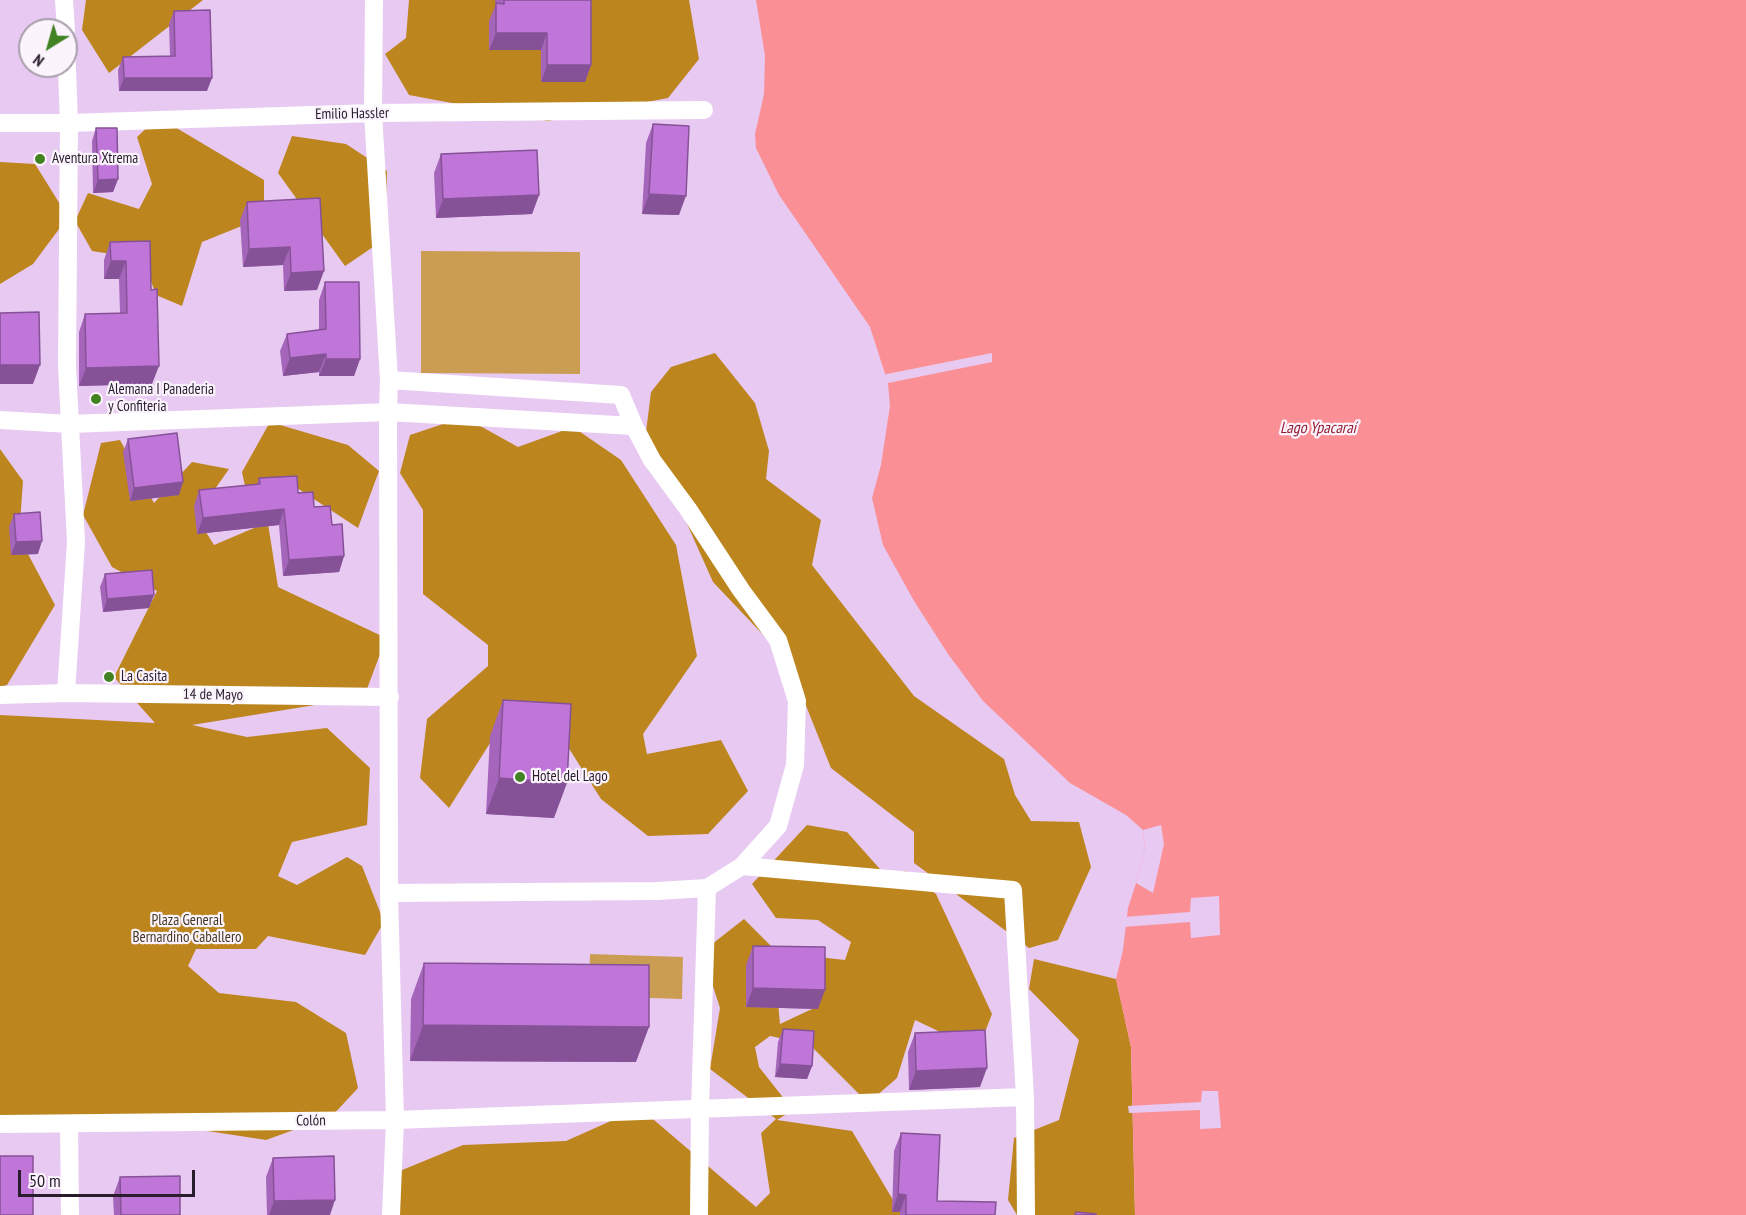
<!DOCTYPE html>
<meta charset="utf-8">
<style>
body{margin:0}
#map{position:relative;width:1746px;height:1215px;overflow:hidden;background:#e8c9f2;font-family:"PT Sans Narrow",sans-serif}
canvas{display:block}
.north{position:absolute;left:18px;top:18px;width:60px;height:60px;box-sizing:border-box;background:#fbf4fd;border:2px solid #a79eaa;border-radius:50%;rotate:217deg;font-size:16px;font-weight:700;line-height:24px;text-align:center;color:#291d2d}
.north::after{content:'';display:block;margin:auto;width:21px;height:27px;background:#418222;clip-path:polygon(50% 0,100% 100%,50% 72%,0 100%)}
.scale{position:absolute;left:18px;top:1170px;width:177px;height:27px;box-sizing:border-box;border:3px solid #291d2d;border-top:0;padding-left:8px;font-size:18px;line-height:21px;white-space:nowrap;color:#291d2d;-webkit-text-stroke:4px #fbf4fd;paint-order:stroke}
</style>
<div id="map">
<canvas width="1746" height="1215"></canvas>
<div class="north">N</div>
<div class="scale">50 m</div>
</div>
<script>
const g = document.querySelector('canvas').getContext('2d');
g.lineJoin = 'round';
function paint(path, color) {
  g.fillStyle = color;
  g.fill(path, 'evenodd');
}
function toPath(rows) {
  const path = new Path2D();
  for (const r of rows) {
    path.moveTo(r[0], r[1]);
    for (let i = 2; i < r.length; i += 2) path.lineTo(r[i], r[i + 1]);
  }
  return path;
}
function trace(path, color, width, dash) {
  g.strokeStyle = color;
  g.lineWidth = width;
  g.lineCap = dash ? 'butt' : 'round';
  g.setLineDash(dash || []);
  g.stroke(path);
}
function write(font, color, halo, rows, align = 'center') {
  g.font = font + ' "PT Sans Narrow",sans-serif';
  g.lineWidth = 4.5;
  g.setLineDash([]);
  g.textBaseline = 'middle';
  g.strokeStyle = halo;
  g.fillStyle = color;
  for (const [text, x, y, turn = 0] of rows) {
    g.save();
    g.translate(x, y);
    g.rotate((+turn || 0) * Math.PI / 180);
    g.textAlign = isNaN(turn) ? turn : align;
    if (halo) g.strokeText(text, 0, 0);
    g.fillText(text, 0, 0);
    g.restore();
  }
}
paint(toPath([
 [421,251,580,252,580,374,421,373],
 [590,954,683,957,682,999,589,996]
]), '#cb9d53');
paint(toPath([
 [86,0,203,0,109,73,82,30],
 [409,0,689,0,699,59,668,98,548,121,409,95,385,54,406,38],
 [158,117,264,180,264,217,202,242,182,306,156,295,143,259,92,251,75,221,88,193,139,209,152,184,137,137],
 [292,136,346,144,387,171,385,239,345,266,278,173],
 [0,162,35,164,68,217,33,264,0,284],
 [715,353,755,403,769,451,766,479,821,520,812,565,914,696,1004,759,1015,795,1031,821,1079,822,1091,867,1058,940,1029,948,914,863,914,832,831,768,788,661,713,582,646,432,651,392,671,367],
 [464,417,518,447,573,427,621,460,676,545,697,656,643,734,647,754,721,740,748,791,708,834,648,836,601,799,556,728,504,721,449,808,420,778,427,719,488,666,488,645,423,594,423,510,400,473,410,435],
 [270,422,348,445,379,471,358,528,294,486,266,511,278,587,386,638,364,697,192,725,247,737,327,728,370,768,367,825,292,842,278,876,297,885,347,857,362,866,384,922,365,955,268,936,256,949,196,949,188,966,219,993,296,1002,346,1033,358,1088,332,1116,266,1140,123,1118,0,1119,0,715,155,723,114,677,157,591,112,567,83,515,101,443,120,440,154,503,192,462,229,469,196,516,214,545,254,528,242,472],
 [0,449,23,481,19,537,55,605,7,685,0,687],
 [807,825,847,832,887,877,906,871,936,894,992,1014,978,1050,915,1020,897,1078,868,1103,809,1044,770,1036,755,1047,759,1067,793,1110,777,1120,852,1131,902,1215,384,1215,390,1175,463,1145,566,1141,640,1108,756,1207,770,1193,761,1133,776,1119,710,1069,720,1008,702,952,744,919,773,948,780,1024,812,1009,792,954,845,960,851,942,818,920,776,918,752,884],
 [1034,959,1116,979,1131,1047,1135,1215,1017,1215,1008,1200,1014,1138,1059,1120,1079,1040,1029,989]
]), '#bc851e');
paint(toPath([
 [756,0,1746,0,1746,1215,1135,1215,1131,1047,1116,979,1123,950,1128,908,1136,883,1145,848,1143,830,1126,815,1070,783,983,701,948,654,914,601,883,545,872,498,881,465,890,406,888,383,870,327,779,195,756,148,755,134,764,94,765,56]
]), '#fa9095');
paint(toPath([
 [992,353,992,362,888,383,885,384,882,375],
 [1161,825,1164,844,1153,893,1136,883,1145,848,1143,830],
 [1219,896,1220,935,1191,938,1190,922,1123,927,1124,917,1190,912,1191,898],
 [1202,1091,1218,1091,1221,1128,1200,1129,1200,1110,1129,1113,1128,1106,1201,1102]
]), '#e8c9f2');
trace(toPath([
 [64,0,66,30],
 [374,0,373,113,389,380,388,412,634,426],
 [0,123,69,123,373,113,704,110],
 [389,380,621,395,634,426,652,460,688,509,741,590,778,640,797,701,795,765,778,826,742,866,707,888,657,891,389,893],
 [0,420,70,424,388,412,389,893,395,1120,0,1124],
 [66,693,76,542,67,366,69,123,66,43],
 [0,695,66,693,390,697],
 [742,866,1013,890,1025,1097,1026,1215],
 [69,1124,70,1215],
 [391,1215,395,1120,1025,1097],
 [699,1215,700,1109,707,888]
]), '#fff', 18);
paint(toPath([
 [495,0,591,0,591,65,585,82,541,82,541,50,489,50,489,21,496,4],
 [174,11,207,91,119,91,118,70,123,57,170,56,169,24],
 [653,124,679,215,642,214,646,143],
 [96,128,118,179,113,192,93,193,92,141],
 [441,154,539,195,532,214,436,218,434,173],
 [320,198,317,290,284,291,283,265,243,267,240,220,247,202],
 [150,241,152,384,79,386,79,332,85,314,120,313,119,279,104,279,104,260,110,242],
 [325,282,360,359,354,376,319,376,319,372,283,376,280,351,287,334,319,330,319,300],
 [128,439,179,495,130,501,123,452],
 [259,478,298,493,332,525,344,556,339,572,283,576,279,525,197,534,194,506,199,490,257,484],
 [14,514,38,554,11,555,9,527],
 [105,574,154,595,149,608,103,612,100,587],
 [503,700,554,818,486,814,490,736],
 [753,946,818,1009,746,1007,746,965],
 [424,963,636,1062,410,1061,411,999],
 [783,1029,812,1066,807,1079,775,1077,778,1042],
 [915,1033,980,1087,909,1090,908,1052],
 [901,1133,937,1201,995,1215,900,1215,900,1212,892,1212,894,1151],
 [273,1158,330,1215,267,1215,266,1177],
 [120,1177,180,1215,114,1215,113,1196]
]), '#a565ba');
paint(toPath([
 [496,33,547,33,541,50,489,50],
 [547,65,591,65,585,82,541,82],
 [124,78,212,78,207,91,119,91],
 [118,179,113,192,93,193,98,180],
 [649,194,686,196,679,215,642,214],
 [539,195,532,214,436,218,443,199],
 [290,247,283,265,243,267,249,249],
 [111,261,126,261,119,279,104,279],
 [324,271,317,290,284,291,291,273],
 [326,354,319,372,283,376,290,358],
 [326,359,360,359,354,376,319,376],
 [0,365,40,365,33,384,0,384],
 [159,366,152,384,79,386,86,368],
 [183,482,179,495,130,501,134,488],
 [284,509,279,525,197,534,203,518],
 [42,541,38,554,11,555,16,542],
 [344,556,339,572,283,576,289,560],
 [154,595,149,608,103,612,107,599],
 [499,778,567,783,554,818,486,814],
 [753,988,825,990,818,1009,746,1007],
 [423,1025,649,1027,636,1062,410,1061],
 [780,1064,812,1066,807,1079,775,1077],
 [987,1068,980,1087,909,1090,916,1071],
 [898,1194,906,1195,900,1212,892,1212],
 [335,1200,330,1215,269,1215,274,1201]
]), '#865297');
const building = toPath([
 [504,0,591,0,591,65,547,65,547,33,496,33,496,3,504,4,504,0],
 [210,10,212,78,124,78,123,57,175,56,174,11,210,10],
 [653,124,689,126,686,196,649,194,653,124],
 [96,128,117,128,118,179,98,180,96,128],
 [537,150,539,195,443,199,441,154,537,150],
 [320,198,324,271,291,273,290,247,249,249,247,202,320,198],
 [150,241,151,290,157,289,159,366,86,368,85,314,127,313,126,261,111,261,110,242,150,241],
 [325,282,359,282,360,359,326,359,326,354,290,358,287,334,326,329,325,282],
 [39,312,40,365,0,365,0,313,39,312],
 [177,433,183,482,134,488,128,439,177,433],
 [297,476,298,493,313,492,314,507,330,506,332,525,342,524,344,556,289,560,284,509,203,518,199,490,260,484,259,478,297,476],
 [40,512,42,541,16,542,14,514,40,512],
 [152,570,154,595,107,599,105,574,152,570],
 [503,700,571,704,567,783,499,778,503,700],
 [753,946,825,947,825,990,753,988,753,946],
 [424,963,649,965,649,1027,423,1025,424,963],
 [783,1029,814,1031,812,1066,780,1064,783,1029],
 [985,1030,987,1068,916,1071,915,1033,985,1030],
 [901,1133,940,1135,937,1201,996,1202,995,1215,906,1215,906,1195,898,1194,901,1133],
 [0,1156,33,1156,33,1215,0,1215,0,1156],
 [334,1156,335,1200,274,1201,273,1158,334,1156],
 [180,1176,180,1215,121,1215,120,1177,180,1176],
 [1076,1212,1096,1214,1096,1215,1075,1215,1076,1212]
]);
paint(building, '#c075d8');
trace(building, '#865297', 1.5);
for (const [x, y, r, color] of [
 [40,159,6,"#418222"],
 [96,399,6,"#418222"],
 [109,677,6,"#418222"],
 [520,777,6,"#418222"]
]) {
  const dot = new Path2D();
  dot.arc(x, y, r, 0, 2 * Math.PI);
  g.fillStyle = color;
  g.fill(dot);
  trace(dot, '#fbf4fd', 2);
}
write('15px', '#291d2d', '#fbf4fd', [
 ["Emilio Hassler",352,114,-1],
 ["14 de Mayo",213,695,1],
 ["Colón",311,1121,-1]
]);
write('15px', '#291d2d', '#fbf4fd', [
 ["Aventura Xtrema",52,159],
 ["Alemana I Panaderia",108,390],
 ["y Confiteria",108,407],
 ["La Casita",121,677],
 ["Hotel del Lago",532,777]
], 'left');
write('15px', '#463823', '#fbf4fd', [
 ["Plaza General",187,921],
 ["Bernardino Caballero",187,938]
]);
write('italic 16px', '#951f32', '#fbf4fd', [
 ["Lago Ypacaraí",1318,428]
]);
</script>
